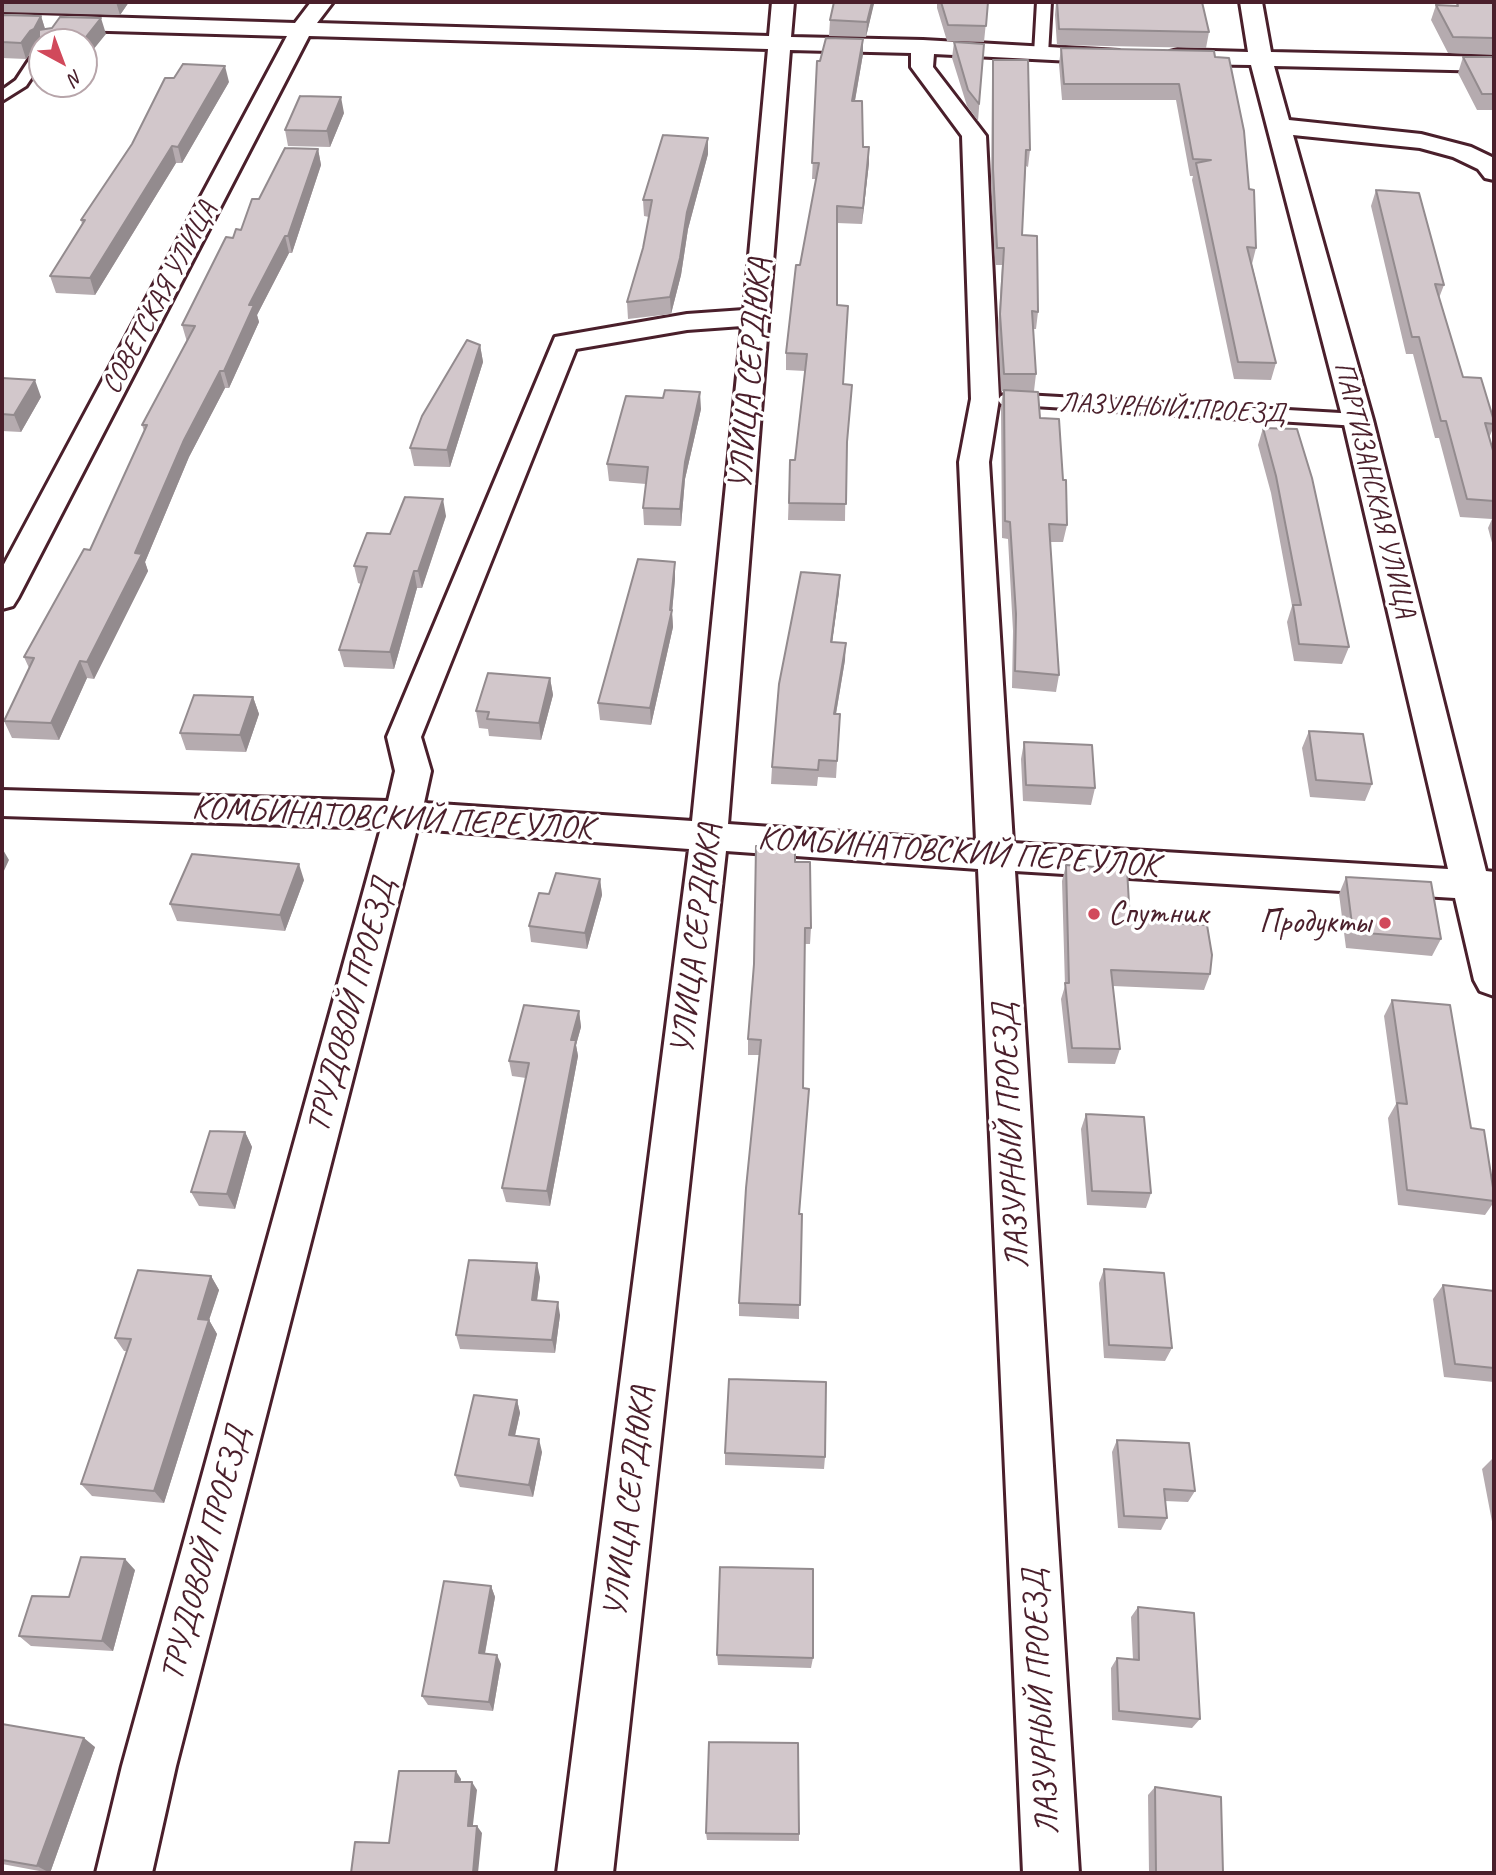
<!DOCTYPE html>
<meta charset="utf-8">
<style>
body{margin:0}
#map{position:relative;width:1496px;height:1875px;overflow:hidden;background:#fff;font-family:Caveat,sans-serif}
canvas{display:block}
.frame{position:absolute;inset:0;border:4px solid #4a1f2b;pointer-events:none}
.north{position:absolute;left:28px;top:28px;width:70px;height:70px;box-sizing:border-box;background:#fff;border:2px solid #b7a5aa;border-radius:50%;rotate:139deg;font-size:19px;font-weight:700;line-height:28px;text-align:center;color:#4a1f2b}
.north::after{content:'';display:block;margin:auto;width:24px;height:32px;background:#d1495b;clip-path:polygon(50% 0,100% 100%,50% 72%,0 100%)}
</style>
<div id="map">
<canvas width="1496" height="1875"></canvas>
<div class="frame"></div>
<div class="north">N</div>
</div>
<script>
const g = document.querySelector('canvas').getContext('2d');
g.lineJoin = 'round';
function toPath(rows) {
  const path = new Path2D();
  for (const r of rows) {
    path.moveTo(r[0], r[1]);
    for (let i = 2; i < r.length; i += 2) path.lineTo(r[i], r[i + 1]);
  }
  return path;
}
function trace(path, color, width, dash) {
  g.strokeStyle = color;
  g.lineWidth = width;
  g.lineCap = dash ? 'butt' : 'round';
  g.setLineDash(dash || []);
  g.stroke(path);
}
function paint(path, color) {
  g.fillStyle = color;
  g.fill(path, 'evenodd');
}
function write(font, color, halo, rows, align = 'center') {
  g.font = font + ' Caveat,sans-serif';
  g.lineWidth = 7;
  g.setLineDash([]);
  g.textBaseline = 'middle';
  g.strokeStyle = halo;
  g.fillStyle = color;
  for (const [text, x, y, turn = 0] of rows) {
    g.save();
    g.translate(x, y);
    g.rotate((+turn || 0) * Math.PI / 180);
    g.textAlign = isNaN(turn) ? turn : align;
    if (halo) g.strokeText(text, 0, 0);
    g.fillText(text, 0, 0);
    g.restore();
  }
}
const lane = toPath([
 [1037,2,1051,2,1048,54,1041,58,1034,54,1037,2],
 [42,47,42,62,26,86,2,101,2,90,16,80,37,48,42,47],
 [1007,394,1358,414,1367,420,1358,426,1001,404,998,400,1001,396,1007,394]
]);
const street = toPath([
 [311,2,333,2,317,23,769,36,772,2,794,2,791,37,923,40,1119,51,1122,56,1119,61,1111,63,934,54,933,67,986,136,999,399,989,462,1013,843,1448,869,1343,420,1251,65,1178,64,1170,62,1167,57,1170,52,1178,50,1248,52,1240,2,1262,2,1271,52,1494,57,1494,71,1274,66,1289,120,1421,134,1471,147,1494,158,1494,180,1485,178,1478,169,1453,157,1420,148,1293,135,1373,420,1486,871,1494,872,1494,996,1480,991,1474,980,1455,898,1015,871,1079,1873,1023,1873,978,869,726,851,613,1873,557,1873,689,849,417,829,176,1766,152,1873,96,1873,122,1766,381,828,2,816,2,790,388,801,395,771,387,737,555,337,687,314,744,310,768,49,309,36,18,598,13,606,2,609,2,568,287,36,2,28,2,14,295,23,311,2],
 [790,50,911,53,911,67,962,136,971,399,959,462,976,841,728,824,790,50],
 [742,326,692,821,424,803,431,771,421,737,576,349,687,330,742,326]
]);
trace(lane, '#4a1f2b', 6);
trace(street, '#4a1f2b', 6);
paint(lane, '#fff');
paint(street, '#fff');
paint(toPath([
 [2,2,129,2,120,15,2,12],
 [834,2,874,2,866,37,829,36,830,20],
 [937,2,988,2,984,42,947,41,937,8],
 [1056,2,1202,2,1209,32,1206,48,1057,45,1055,15],
 [1457,2,1494,2,1494,55,1448,53,1431,20,1436,5,1456,6],
 [2,15,41,16,45,29,106,34,84,42,42,42,42,52,40,45,35,47,26,59,2,58],
 [954,42,984,44,978,121,967,106,952,58],
 [1061,48,1214,51,1249,189,1256,248,1252,264,1276,363,1271,380,1234,379,1192,180,1193,176,1190,176,1176,100,1062,100,1059,64],
 [863,54,855,101,863,147,869,163,862,224,837,223,837,305,843,384,852,385,846,450,845,521,788,520,790,460,795,460,805,371,786,370,786,353,800,265,816,179,812,179,817,61],
 [1463,57,1494,57,1494,110,1477,110,1458,73],
 [993,60,1030,150,1028,167,1026,166,1022,235,1038,312,1036,329,1033,329,1036,374,1034,391,1040,418,1063,480,1067,525,1063,542,1050,542,1059,675,1056,692,1012,688,1013,631,1008,539,1002,538,1001,407,1003,391,1001,391,998,331,1002,265,995,265,991,185,992,76],
 [229,82,182,163,176,163,95,295,56,293,50,276,82,224,81,220],
 [344,113,330,147,288,146,285,130],
 [708,138,708,154,688,229,681,275,671,314,628,319,627,302,643,248,649,217,644,216,643,200],
 [318,149,321,165,292,253,289,253,257,315,259,322,229,388,225,388,189,457,145,562,148,571,94,679,87,678,59,740,12,738,4,721,29,668,24,657,90,550,144,431,142,425,187,342,182,325,233,238,241,230,259,199],
 [1376,190,1444,285,1439,298,1463,377,1494,421,1494,426,1489,438,1494,454,1494,550,1488,528,1492,519,1460,517,1439,438,1435,438,1413,354,1406,354,1371,206],
 [480,345,483,362,450,467,414,466,410,448],
 [2,378,41,397,21,432,2,431],
 [701,409,685,479,681,526,644,525,643,508,646,484,609,481,607,464],
 [1263,428,1349,647,1342,664,1294,661,1287,622,1292,606,1271,493,1258,445],
 [446,516,422,588,417,588,394,669,344,667,339,650,361,584,358,583,354,566,390,534],
 [840,575,839,592,832,642,845,660,836,714,840,714,836,778,818,777,817,786,771,784,772,767],
 [675,579,672,612,673,627,651,725,600,720,598,703],
 [550,678,553,695,541,740,489,736,488,729,479,728,476,711],
 [253,697,259,714,246,752,186,750,180,733],
 [1309,731,1372,784,1365,801,1310,797,1302,748],
 [1024,742,1095,788,1091,805,1023,801,1021,759],
 [795,862,811,928,810,944,805,944,800,1214,799,1319,739,1316,739,1303,759,1055,748,1055,748,1039],
 [1066,865,1130,921,1210,974,1204,990,1113,986,1120,1049,1115,1064,1068,1063,1061,999,1065,986,1062,881],
 [1346,877,1441,939,1432,956,1346,948,1339,894],
 [600,879,602,895,587,949,531,942,529,926,549,894],
 [304,880,285,931,177,921,170,904],
 [1392,1000,1471,1128,1494,1194,1494,1202,1485,1215,1398,1205,1388,1118,1396,1104,1384,1016],
 [579,1011,581,1027,576,1045,578,1056,550,1206,506,1202,502,1188,526,1078,512,1076,509,1061],
 [1086,1114,1151,1193,1146,1208,1087,1205,1081,1129],
 [245,1132,252,1147,235,1209,199,1206,191,1192],
 [1104,1269,1172,1348,1165,1361,1104,1358,1099,1283],
 [211,1276,219,1290,209,1320,217,1334,164,1503,92,1496,81,1484,127,1351,124,1351,115,1338],
 [540,1277,537,1301,560,1315,555,1353,460,1349,456,1335],
 [1443,1285,1494,1291,1494,1382,1444,1377,1433,1299],
 [517,1400,520,1413,515,1436,542,1452,533,1497,460,1487,455,1475],
 [1117,1440,1195,1491,1188,1502,1165,1501,1167,1518,1161,1530,1118,1528,1112,1452],
 [725,1453,825,1457,824,1469,725,1465],
 [1494,1457,1494,1532,1482,1469],
 [135,1570,113,1651,31,1646,19,1636,69,1597],
 [491,1586,495,1597,485,1654,501,1664,493,1711,428,1705,422,1696],
 [1138,1607,1200,1719,1192,1728,1112,1720,1111,1668,1117,1658,1133,1660,1131,1617],
 [717,1655,813,1658,811,1668,718,1665],
 [2,1725,95,1747,50,1873,2,1864],
 [1155,1787,1223,1873,1149,1873,1148,1795],
 [706,1833,799,1834,799,1841,707,1840]
]), '#b5abaf');
paint(toPath([
 [116,2,129,2,120,15],
 [872,2,874,2,874,4,866,37,867,22],
 [41,16,46,32,40,45,35,47,26,59,21,43],
 [101,18,106,34,84,61,84,42,82,42],
 [863,39,863,54,852,117,852,101],
 [225,66,229,82,182,163,178,147],
 [341,97,344,113,330,147,327,131],
 [708,138,708,154,688,229,681,275,671,314,670,297,687,212],
 [172,146,176,163,95,295,90,278],
 [869,147,869,163,862,224,863,208],
 [318,149,321,165,292,253,288,236],
 [285,236,289,253,257,315,259,322,229,388,224,371,249,305],
 [480,345,483,362,450,467,447,450],
 [220,371,225,388,189,457,145,562,148,571,94,679,87,662,184,440],
 [35,380,41,397,21,432,14,415],
 [700,392,701,409,685,479,681,526,680,509,685,462],
 [443,499,446,516,422,588,418,571],
 [675,562,675,579,672,612,673,627,651,725,650,708,670,610],
 [414,571,417,588,394,669,390,652],
 [840,575,839,592,830,659,831,642],
 [846,643,845,660,833,731,834,714],
 [80,661,87,678,59,740,51,723],
 [550,678,553,695,541,740,539,723],
 [253,697,259,714,246,752,240,735],
 [2,848,9,860,2,875],
 [299,864,304,880,285,931,280,915],
 [600,879,602,895,587,949,585,933],
 [579,1011,581,1027,576,1045,578,1056,550,1206,547,1191,571,1040],
 [245,1132,252,1147,235,1209,227,1194],
 [537,1263,540,1277,535,1314,532,1300],
 [211,1276,219,1290,209,1320,217,1334,164,1503,154,1491,198,1319],
 [558,1302,560,1315,555,1353,552,1340],
 [517,1400,520,1413,512,1448,509,1435],
 [539,1439,542,1452,533,1497,529,1485],
 [125,1559,135,1570,113,1651,102,1641],
 [491,1586,495,1597,483,1663,479,1653],
 [497,1655,501,1664,493,1711,489,1702],
 [84,1738,95,1747,50,1873,37,1866],
 [456,1771,461,1779,460,1789,455,1782],
 [472,1782,477,1790,472,1833,468,1826],
 [477,1826,482,1833,478,1873,473,1873]
]), '#938b8e');
const building = toPath([
 [834,2,872,2,867,22,830,20,834,2],
 [941,2,988,2,986,26,948,25,941,2],
 [1057,2,1202,2,1209,32,1059,29,1057,2],
 [1457,2,1494,2,1494,38,1453,37,1436,5,1458,6,1457,2],
 [2,15,41,16,34,29,30,31,21,43,2,42,2,15],
 [60,17,101,18,82,42,42,42,42,45,39,44,39,30,52,28,60,17],
 [826,38,863,39,852,101,862,101,863,147,869,147,863,208,837,206,837,305,848,306,843,384,852,385,847,442,846,504,789,503,790,460,795,460,807,354,786,353,796,265,800,265,819,163,812,163,817,61,820,61,826,38],
 [954,42,984,44,979,104,968,90,954,42],
 [1061,48,1214,51,1215,57,1229,58,1244,131,1249,189,1254,190,1256,248,1247,247,1276,363,1238,362,1196,163,1211,160,1193,159,1179,84,1064,84,1061,48],
 [1463,57,1494,57,1494,94,1482,94,1463,57],
 [993,60,1028,60,1030,150,1026,150,1022,235,1037,236,1038,312,1032,311,1036,374,1004,374,1000,314,1004,248,997,248,993,169,993,60],
 [183,64,225,66,178,147,172,146,90,278,50,276,85,220,81,220,132,144,165,78,174,78,183,64],
 [300,96,341,97,327,131,285,130,300,96],
 [663,135,708,138,687,212,680,258,670,297,627,302,643,248,652,200,643,200,663,135],
 [285,148,318,149,288,236,285,236,249,305,254,305,224,371,220,371,184,440,135,553,142,554,87,662,80,661,51,723,4,721,34,658,24,657,84,549,90,550,147,425,142,425,195,326,182,325,226,237,233,238,236,229,241,230,252,199,259,199,285,148],
 [1376,190,1419,193,1444,285,1435,284,1463,377,1481,378,1494,421,1494,424,1485,423,1494,454,1494,501,1467,499,1446,421,1441,421,1419,337,1412,337,1376,190],
 [467,340,480,345,447,450,410,448,422,416,467,340],
 [2,378,35,380,14,415,2,414,2,378],
 [665,390,700,392,685,462,680,509,643,508,648,467,607,464,626,396,663,398,665,390],
 [1004,390,1038,392,1040,418,1059,419,1063,480,1066,480,1067,525,1049,524,1059,675,1015,671,1016,614,1010,522,1005,521,1004,390],
 [1263,428,1297,429,1312,478,1349,647,1299,644,1293,605,1301,605,1276,476,1263,428],
 [405,497,443,499,418,571,414,571,390,652,339,650,367,567,354,566,367,533,390,534,405,497],
 [638,559,675,562,670,610,672,610,650,708,598,703,638,559],
 [801,572,840,575,831,642,846,643,834,714,840,714,837,761,819,760,818,770,772,767,779,684,801,572],
 [488,673,550,678,539,723,487,719,489,712,476,711,488,673],
 [194,695,253,697,240,735,180,733,194,695],
 [1309,731,1363,734,1372,784,1316,780,1309,731],
 [1024,742,1092,745,1095,788,1026,785,1024,742],
 [756,846,795,846,795,862,810,862,811,928,805,928,803,1088,809,1089,799,1214,802,1214,800,1305,739,1303,746,1188,761,1040,748,1039,754,964,756,846],
 [192,854,299,864,280,915,170,904,192,854],
 [1066,865,1127,869,1130,921,1207,925,1212,955,1210,974,1111,970,1120,1049,1072,1048,1065,983,1069,983,1066,865],
 [556,873,600,879,585,933,529,926,539,893,549,894,556,873],
 [1346,877,1431,882,1441,939,1353,932,1346,877],
 [1392,1000,1450,1005,1471,1128,1484,1130,1494,1194,1494,1201,1407,1190,1397,1103,1407,1104,1392,1000],
 [524,1005,579,1011,571,1040,576,1040,547,1191,502,1188,529,1063,509,1061,524,1005],
 [1086,1114,1144,1117,1151,1193,1092,1191,1086,1114],
 [210,1131,245,1132,227,1194,191,1192,210,1131],
 [469,1260,537,1263,532,1300,558,1302,552,1340,456,1335,469,1260],
 [1104,1269,1164,1273,1172,1348,1109,1345,1104,1269],
 [138,1270,211,1276,198,1319,209,1320,154,1491,81,1484,131,1339,115,1338,138,1270],
 [1443,1285,1494,1291,1494,1368,1455,1364,1443,1285],
 [729,1379,826,1382,825,1457,725,1453,729,1379],
 [474,1395,517,1400,509,1435,539,1439,529,1485,455,1475,474,1395],
 [1117,1440,1189,1443,1195,1491,1164,1489,1167,1518,1124,1516,1117,1440],
 [81,1557,125,1559,102,1641,19,1636,32,1596,69,1597,81,1557],
 [720,1567,813,1569,813,1658,717,1655,720,1567],
 [444,1581,491,1586,479,1653,497,1655,489,1702,422,1696,444,1581],
 [1138,1607,1194,1613,1200,1719,1119,1711,1117,1658,1139,1660,1138,1607],
 [2,1724,84,1738,37,1866,2,1860,2,1724],
 [709,1742,798,1743,799,1834,706,1833,709,1742],
 [399,1771,456,1771,455,1782,472,1782,468,1826,477,1826,473,1873,351,1873,355,1842,389,1843,399,1771],
 [1155,1787,1221,1797,1223,1873,1156,1873,1155,1787]
]);
paint(building, '#d2c7cb');
trace(building, '#938b8e', 2);
for (const [x, y, r, color] of [
 [1094,914,7,"#d1495b"],
 [1385,923,7,"#d1495b"]
]) {
  const dot = new Path2D();
  dot.arc(x, y, r, 0, 2 * Math.PI);
  g.fillStyle = color;
  g.fill(dot);
  trace(dot, '#fff', 2.5);
}
write('28px', '#4a1f2b', '#fff', [
 ["СОВЕТСКАЯ УЛИЦА",160,298,-62],
 ["ЛАЗУРНЫЙ ПРОЕЗД",1172,409,3],
 ["ПАРТИЗАНСКАЯ УЛИЦА",1374,490,76]
]);
write('33px', '#4a1f2b', '#fff', [
 ["УЛИЦА СЕРДЮКА",751,374,-85],
 ["КОМБИНАТОВСКИЙ ПЕРЕУЛОК",392,819,3],
 ["КОМБИНАТОВСКИЙ ПЕРЕУЛОК",958,853,4],
 ["УЛИЦА СЕРДЮКА",697,939,-83],
 ["ТРУДОВОЙ ПРОЕЗД",352,1006,-75],
 ["ЛАЗУРНЫЙ ПРОЕЗД",1012,1136,-93],
 ["УЛИЦА СЕРДЮКА",630,1502,-83],
 ["ТРУДОВОЙ ПРОЕЗД",206,1554,-75],
 ["ЛАЗУРНЫЙ ПРОЕЗД",1042,1702,-93]
]);
write('33px', '#4a1f2b', '#fff', [
 ["Спутник",1108,914],
 ["Продукты",1371,923,"right"]
], 'left');
</script>
